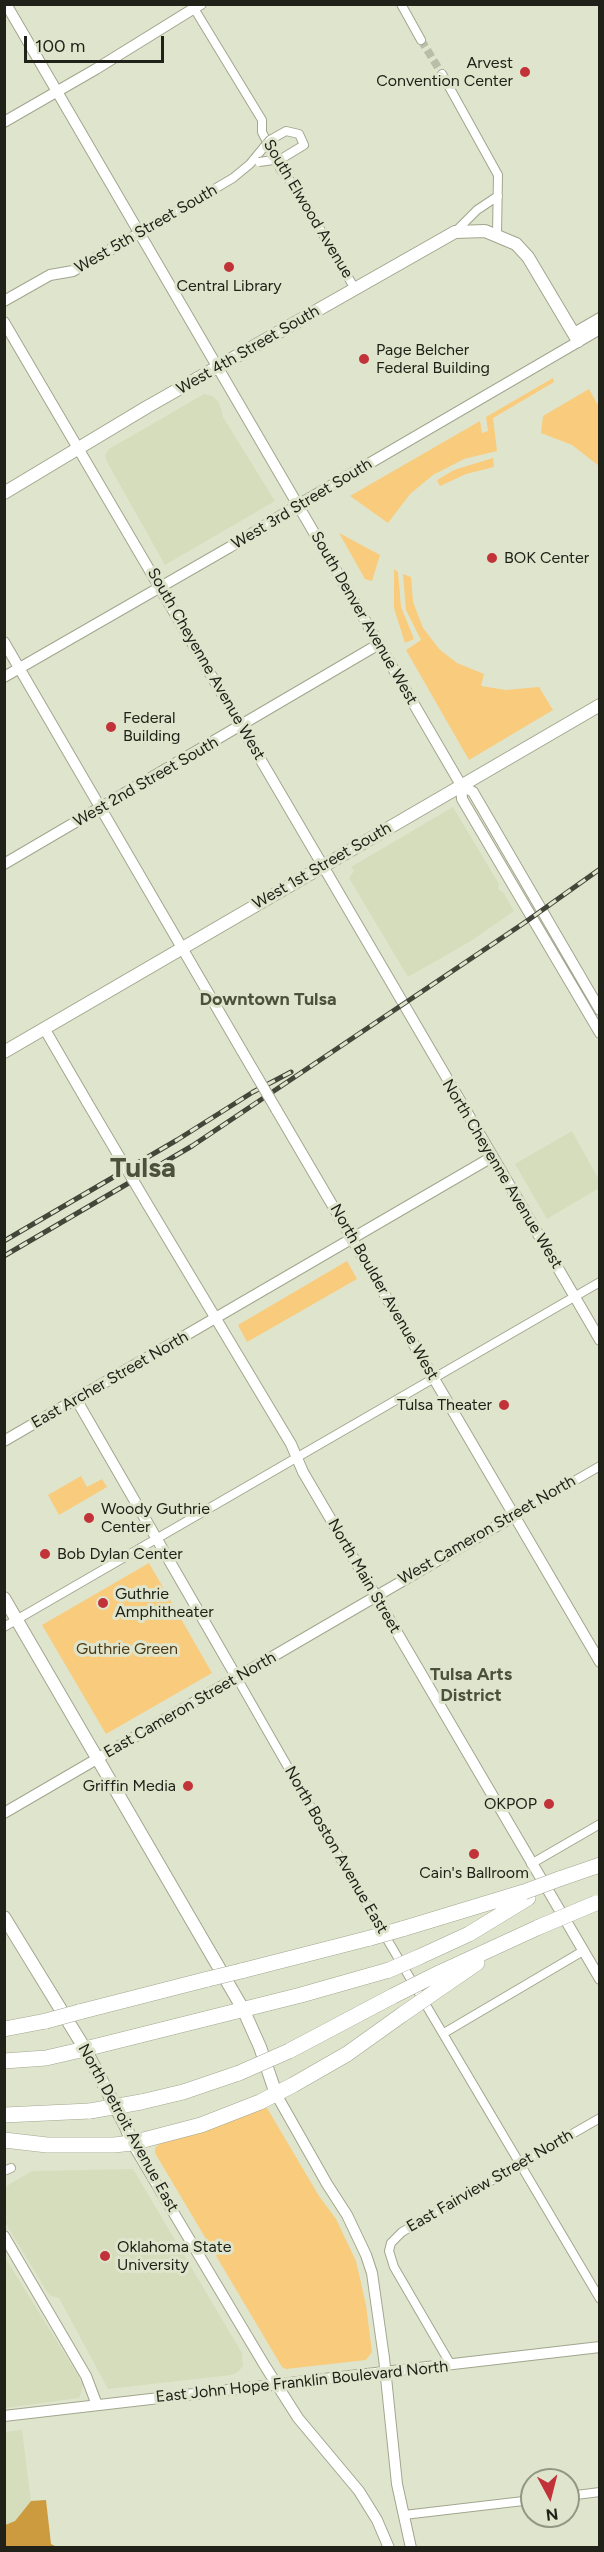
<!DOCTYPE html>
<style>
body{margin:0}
#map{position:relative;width:604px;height:2552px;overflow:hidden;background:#dfe5cc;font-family:Figtree,sans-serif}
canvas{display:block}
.frame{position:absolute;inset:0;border:6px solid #202219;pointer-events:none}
.north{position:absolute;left:520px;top:2468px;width:60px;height:60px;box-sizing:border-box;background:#dfe5cc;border:2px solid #939784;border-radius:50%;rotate:173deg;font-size:16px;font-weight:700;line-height:24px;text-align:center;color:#202219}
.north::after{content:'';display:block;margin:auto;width:21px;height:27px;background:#c23339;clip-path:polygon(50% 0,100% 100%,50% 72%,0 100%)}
.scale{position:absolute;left:24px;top:36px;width:140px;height:27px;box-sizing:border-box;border:3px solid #202219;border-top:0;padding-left:8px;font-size:18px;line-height:21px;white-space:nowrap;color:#202219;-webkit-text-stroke:4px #dfe5cc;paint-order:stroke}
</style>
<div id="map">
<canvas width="604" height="2552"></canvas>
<div class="frame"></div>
<div class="north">N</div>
<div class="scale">100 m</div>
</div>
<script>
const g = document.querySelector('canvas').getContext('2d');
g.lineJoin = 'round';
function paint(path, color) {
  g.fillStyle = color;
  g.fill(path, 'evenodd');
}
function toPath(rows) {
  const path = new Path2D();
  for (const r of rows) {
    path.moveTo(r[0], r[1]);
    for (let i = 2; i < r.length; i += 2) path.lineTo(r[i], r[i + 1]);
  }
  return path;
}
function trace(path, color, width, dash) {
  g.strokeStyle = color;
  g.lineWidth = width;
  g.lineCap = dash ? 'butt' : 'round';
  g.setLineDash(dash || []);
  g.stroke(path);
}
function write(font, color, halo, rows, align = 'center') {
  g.font = font + ' Figtree,sans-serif';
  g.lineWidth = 6;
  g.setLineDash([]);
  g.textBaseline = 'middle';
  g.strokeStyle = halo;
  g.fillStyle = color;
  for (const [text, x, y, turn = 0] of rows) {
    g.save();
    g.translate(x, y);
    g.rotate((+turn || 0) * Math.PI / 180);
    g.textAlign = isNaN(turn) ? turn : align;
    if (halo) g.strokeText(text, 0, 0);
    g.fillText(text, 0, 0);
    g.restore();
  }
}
paint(toPath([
 [204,394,213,396,219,402,223,417,275,501,165,565,107,462,105,455,109,449],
 [453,807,499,884,498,889,503,892,514,911,471,941,408,977,349,878,354,871,351,867],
 [572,1131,599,1180,599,1188,547,1219,515,1164],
 [133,2169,242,2353,243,2366,238,2372,231,2375,108,2389,59,2298,51,2296,46,2290,5,2222,7,2216,5,2215,5,2187,32,2171],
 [4,2256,78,2375,83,2386,79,2398,5,2408],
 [22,2430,31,2501,15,2521,5,2525,4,2432]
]), '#d5ddbc');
paint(toPath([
 [553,378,554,382,493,418,497,451,464,459,433,475,410,494,388,523,350,496,480,421,482,433,488,431,486,417],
 [589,389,599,407,599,466,572,445,541,433,543,416],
 [493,458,494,467,466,474,440,486,437,480,454,470],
 [339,533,380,555,372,581,365,579],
 [394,569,398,572,401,607,414,639,405,643,394,608],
 [403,574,411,577,413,602,423,628,440,650,457,663,484,674,481,686,506,690,539,687,553,710,469,760,406,650,421,640,406,610],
 [347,1261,357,1279,247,1342,238,1325],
 [81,1476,87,1487,102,1479,107,1487,59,1515,48,1495],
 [149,1563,212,1673,106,1734,42,1625],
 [259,2108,267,2108,319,2196,336,2219,356,2261,366,2305,372,2352,366,2360,286,2369,282,2367,155,2153,155,2148,163,2141]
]), '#f8cb7d');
paint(toPath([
 [46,2500,51,2544,57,2547,5,2547,5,2525,15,2521,31,2501]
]), '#cc9b3f');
trace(toPath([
 [421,40,442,74]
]), '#b9bea8', 8, [8, 4]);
const minor = toPath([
 [401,4,421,40],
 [192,5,262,120,262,132,281,170,296,188,355,289],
 [442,74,498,175,497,235],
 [455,232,477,210,498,196],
 [140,233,233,178,250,164,264,147],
 [514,1516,600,1466],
 [4,1627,600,1282],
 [237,1678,365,1902,600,2299],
 [531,1864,600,1824],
 [444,2033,583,1951],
 [4,2171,11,2168],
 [451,2365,394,2267,389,2251,391,2243,402,2232,600,2118],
 [568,2496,600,2492],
 [404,2515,532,2500]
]);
const tertiary = toPath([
 [4,122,96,69,201,4],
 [4,301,50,275,73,271,140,233],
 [4,642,242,1051],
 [4,677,230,547,298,505],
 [323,866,600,1340],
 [44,1028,87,1102],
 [276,1109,600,1662],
 [146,1202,291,1444,303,1472,600,1979],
 [76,1399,237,1678],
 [4,1441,492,1157],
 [4,1813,514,1516],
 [4,2236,86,2376,97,2405],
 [4,2416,600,2347]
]);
const secondary = toPath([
 [6,4,461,785,462,799,600,1033],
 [4,322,323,866],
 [574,333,600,318],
 [298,505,600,329],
 [461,785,473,792,600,1010],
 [4,864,379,644],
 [276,2094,327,2184,347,2215,366,2255,372,2273,384,2358,397,2484,411,2548],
 [132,2143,265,2366,298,2418,359,2491,377,2520,389,2548]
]);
const primary = toPath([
 [4,493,147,407,455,232,485,231,516,244,528,257,578,341],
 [4,1052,600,705],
 [4,1598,243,2009,260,2047,276,2094],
 [4,1917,85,2049,126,2127,132,2143]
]);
const motorway = toPath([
 [559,1879,600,1865],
 [402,1929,524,1892],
 [419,1957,469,1934,528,1898],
 [241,1971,370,1938],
 [439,1973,539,1927],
 [445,1985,477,1963],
 [79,2012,208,1979],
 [4,2029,46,2021],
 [289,2051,393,1996],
 [4,2061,46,2058,85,2049,301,1995,389,1970],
 [141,2102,183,2092,239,2073],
 [4,2115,90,2111],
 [4,2140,47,2145,114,2145,132,2143,201,2125,260,2102,293,2085,347,2054,403,2014]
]);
trace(minor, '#a1a68e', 10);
trace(tertiary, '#a1a68e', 12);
trace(secondary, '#a1a68e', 12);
trace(primary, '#a1a68e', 14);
trace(motorway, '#a1a68e', 16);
trace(minor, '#fff', 8);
trace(tertiary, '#fff', 10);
trace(secondary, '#fff', 10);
trace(primary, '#fff', 12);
trace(motorway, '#fff', 15);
const rail = toPath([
 [4,1241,177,1140,253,1092,291,1072],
 [4,1256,192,1146,524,923,600,869]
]);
trace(rail, '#44463a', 5);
trace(rail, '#dfe5cc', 3, [9]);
const minorBridge = toPath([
 [259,162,281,159,304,145,299,134,286,131,270,140,264,147]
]);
const tertiaryBridge = toPath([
 [242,1051,276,1109],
 [87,1102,146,1202]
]);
const motorwayBridge = toPath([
 [524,1892,559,1879],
 [539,1927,596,1903],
 [370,1938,402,1929],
 [389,1970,419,1957],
 [208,1979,241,1971],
 [393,1996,439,1973],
 [403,2014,445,1985],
 [46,2021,79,2012],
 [239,2073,289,2051],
 [90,2111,141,2102]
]);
trace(minorBridge, '#a1a68e', 10, []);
trace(tertiaryBridge, '#a1a68e', 12, []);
trace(motorwayBridge, '#a1a68e', 16, []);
trace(minorBridge, '#fff', 8);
trace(tertiaryBridge, '#fff', 10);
trace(motorwayBridge, '#fff', 15);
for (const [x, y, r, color] of [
 [525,72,6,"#c23339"],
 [229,267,6,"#c23339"],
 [364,359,6,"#c23339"],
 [492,558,6,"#c23339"],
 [111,727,6,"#c23339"],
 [504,1405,6,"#c23339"],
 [89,1518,6,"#c23339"],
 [45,1554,6,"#c23339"],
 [103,1603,6,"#c23339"],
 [188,1786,6,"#c23339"],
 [549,1804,6,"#c23339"],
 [474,1854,6,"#c23339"],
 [105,2256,6,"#c23339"]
]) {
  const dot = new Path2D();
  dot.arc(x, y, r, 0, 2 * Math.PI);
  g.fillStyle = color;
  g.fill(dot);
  trace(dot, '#dfe5cc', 2);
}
write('16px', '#202219', '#dfe5cc', [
 ["Arvest",513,63,"right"],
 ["Convention Center",513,81,"right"],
 ["Central Library",229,286,"center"],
 ["Page Belcher",376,350],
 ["Federal Building",376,368],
 ["BOK Center",504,558],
 ["Federal",123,718],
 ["Building",123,736],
 ["Tulsa Theater",492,1405,"right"],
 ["Woody Guthrie",101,1509],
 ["Center",101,1527],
 ["Bob Dylan Center",57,1554],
 ["Guthrie",115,1594],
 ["Amphitheater",115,1612],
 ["Griffin Media",176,1786,"right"],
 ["OKPOP",537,1804,"right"],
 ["Cain's Ballroom",474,1873,"center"],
 ["Oklahoma State",117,2247],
 ["University",117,2265]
], 'left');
write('16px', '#202219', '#dfe5cc', [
 ["South Elwood Avenue",308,209,59],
 ["West 5th Street South",146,229,-30],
 ["West 4th Street South",248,350,-30],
 ["West 3rd Street South",302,504,-31],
 ["South Denver Avenue West",364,618,60],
 ["South Cheyenne Avenue West",206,664,60],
 ["West 2nd Street South",146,782,-30],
 ["West 1st Street South",322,866,-30],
 ["North Cheyenne Avenue West",502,1174,59],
 ["North Boulder Avenue West",384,1292,60],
 ["East Archer Street North",110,1380,-30],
 ["West Cameron Street North",487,1530,-30],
 ["North Main Street",364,1576,60],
 ["East Cameron Street North",190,1705,-30],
 ["North Boston Avenue East",336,1850,60],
 ["North Detroit Avenue East",128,2128,61],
 ["East Fairview Street North",490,2181,-30],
 ["East John Hope Franklin Boulevard North",302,2382,-6]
]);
write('16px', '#4e3913', '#dfe5cc', [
 ["Guthrie Green",127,1649]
]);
write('bold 18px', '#4c513b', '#dfe5cc', [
 ["Downtown Tulsa",268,1000],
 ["Tulsa Arts",471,1675],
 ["District",471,1696]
]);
write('bold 28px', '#4c513b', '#dfe5cc', [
 ["Tulsa",143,1169]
]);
</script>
